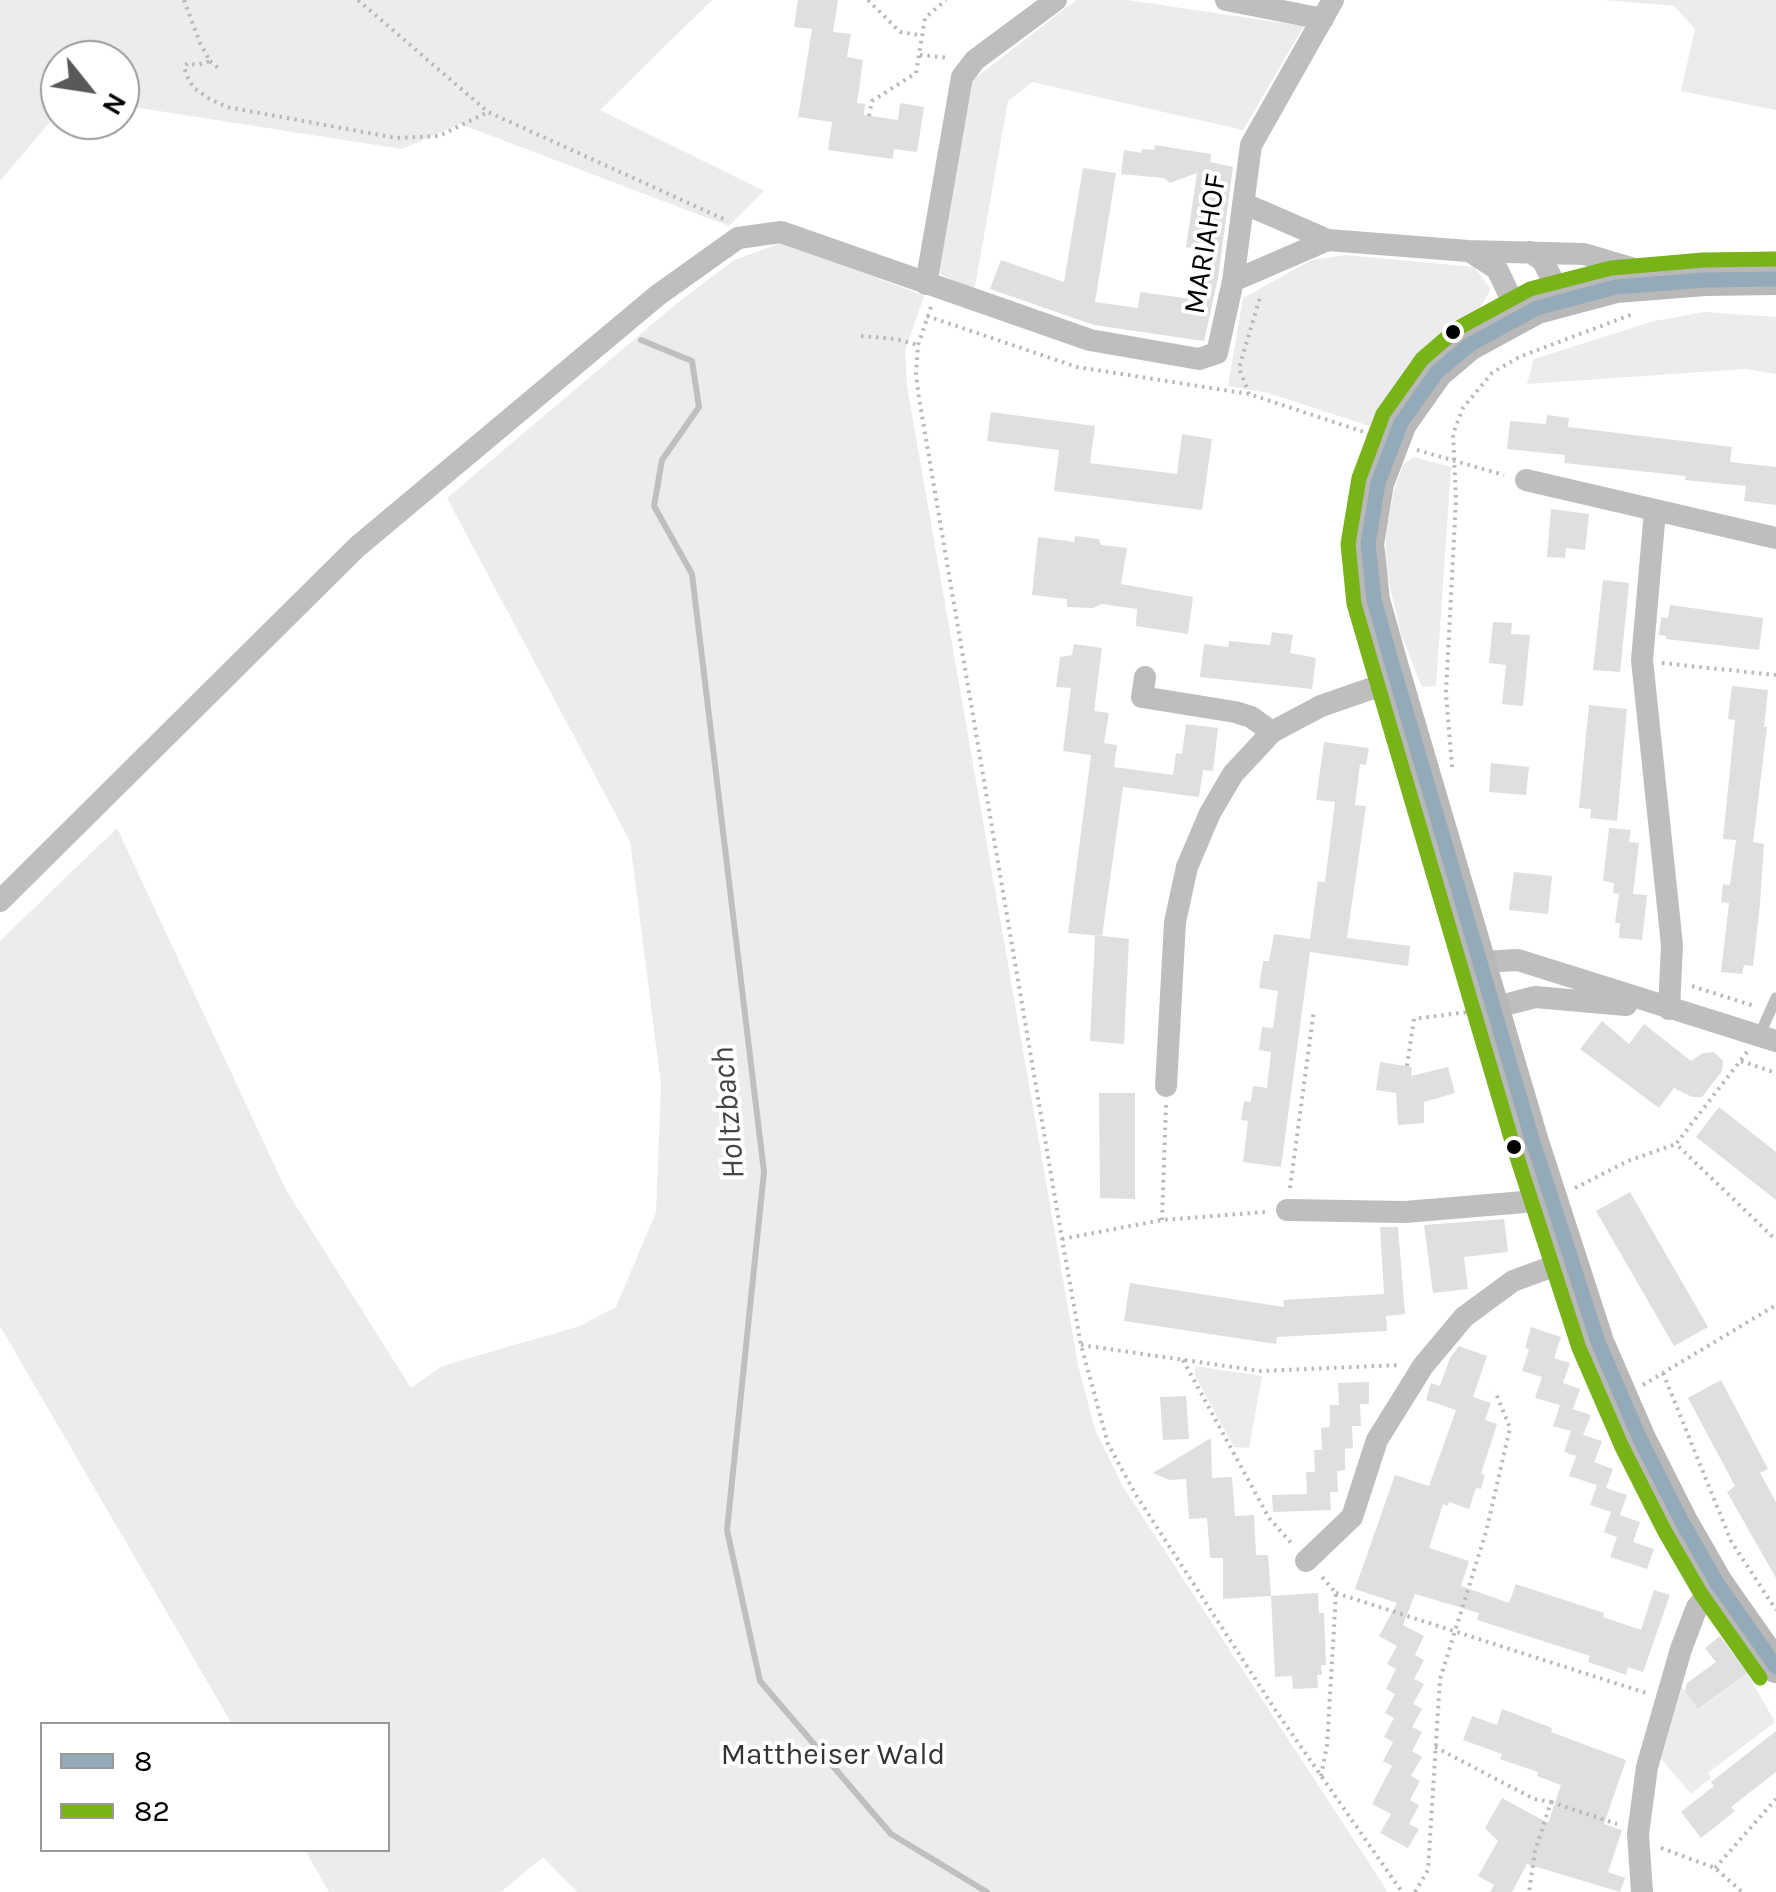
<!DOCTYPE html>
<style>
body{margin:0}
#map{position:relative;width:1776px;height:1892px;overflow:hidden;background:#fff;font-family:Karla,sans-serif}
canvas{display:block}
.legend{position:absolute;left:40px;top:1722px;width:350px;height:130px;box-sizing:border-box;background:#fff;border:2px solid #999;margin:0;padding:12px 18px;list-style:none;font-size:30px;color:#000}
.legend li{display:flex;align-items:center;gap:20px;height:50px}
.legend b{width:50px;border:2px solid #999}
.north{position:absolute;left:40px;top:40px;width:100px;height:100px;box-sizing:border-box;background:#fff;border:2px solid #999;border-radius:50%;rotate:120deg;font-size:28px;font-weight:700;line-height:40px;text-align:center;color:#000}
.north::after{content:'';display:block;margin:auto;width:35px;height:45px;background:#595959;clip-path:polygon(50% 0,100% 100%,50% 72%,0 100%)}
</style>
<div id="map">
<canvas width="1776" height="1892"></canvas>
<ul class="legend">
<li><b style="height:12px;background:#94aab8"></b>8</li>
<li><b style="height:12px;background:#78b317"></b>82</li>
</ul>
<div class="north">N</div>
</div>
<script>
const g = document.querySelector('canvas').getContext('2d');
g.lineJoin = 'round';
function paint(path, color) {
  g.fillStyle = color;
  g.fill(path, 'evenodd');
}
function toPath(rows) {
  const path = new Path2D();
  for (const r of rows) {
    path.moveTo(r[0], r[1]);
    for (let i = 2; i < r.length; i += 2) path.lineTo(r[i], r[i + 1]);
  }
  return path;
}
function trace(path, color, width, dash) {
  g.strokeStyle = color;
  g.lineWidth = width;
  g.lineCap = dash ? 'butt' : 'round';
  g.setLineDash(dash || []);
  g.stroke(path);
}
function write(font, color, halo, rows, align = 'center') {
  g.font = font + ' Karla,sans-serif';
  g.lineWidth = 8;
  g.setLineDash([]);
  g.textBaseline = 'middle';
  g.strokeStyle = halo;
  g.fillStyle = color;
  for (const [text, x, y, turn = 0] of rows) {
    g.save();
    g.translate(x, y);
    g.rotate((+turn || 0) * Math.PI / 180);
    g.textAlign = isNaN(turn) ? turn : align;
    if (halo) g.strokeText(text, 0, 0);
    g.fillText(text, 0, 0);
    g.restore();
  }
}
paint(toPath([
 [0,0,712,0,600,110,764,191,729,226,460,124,402,149,120,105,120,60,60,60,60,110,0,181],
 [1076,0,1127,0,1304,26,1243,130,1032,82,1008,101,974,292,937,272,973,80],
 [1603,0,1776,0,1776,110,1681,91,1695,29,1674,6],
 [784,242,924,296,905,351,907,386,1078,1365,1095,1429,1123,1487,1388,1892,577,1892,543,1857,501,1892,329,1892,305,1850,388,1850,388,1724,232,1724,0,1326,0,941,117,828,286,1190,411,1388,442,1366,580,1326,616,1307,656,1212,661,1085,630,841,447,498,676,304,734,260],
 [1345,255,1474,267,1491,289,1473,319,1414,373,1379,429,1268,393,1228,386,1243,298,1312,260],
 [1705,312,1776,317,1776,374,1745,369,1527,384,1534,359,1654,321],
 [1413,457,1451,467,1436,686,1422,687,1401,634,1385,565,1386,533,1394,490,1403,465],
 [1195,1366,1262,1376,1249,1448,1234,1447,1195,1376],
 [1747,1673,1775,1722,1708,1773,1711,1778,1691,1794,1661,1759,1682,1687,1699,1709]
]), '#ececec');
trace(toPath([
 [641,340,692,361,699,407,662,460,654,506,692,574,764,1172,727,1530,760,1681,891,1834,987,1892]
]), '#bfbfbf', 6);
paint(toPath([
 [798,0,838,0,833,32,851,34,847,57,863,60,857,103,865,104,864,115,898,120,900,103,924,107,917,152,894,149,893,159,828,150,832,122,798,117,812,29,794,27],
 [1155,145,1211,154,1210,162,1233,167,1218,278,1204,341,1094,325,990,289,1001,260,1064,282,1083,168,1116,173,1095,302,1138,308,1140,292,1191,299,1198,249,1186,247,1197,173,1170,183,1164,178,1121,174,1124,150,1141,153,1142,149,1154,150],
 [991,412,1095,426,1090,463,1177,474,1182,434,1212,439,1202,510,1054,491,1059,450,987,441],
 [1547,415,1569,418,1568,427,1732,447,1730,462,1776,467,1776,505,1744,501,1746,486,1685,480,1686,476,1564,463,1565,455,1507,449,1510,421,1546,424],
 [1551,509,1589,514,1585,550,1566,548,1565,558,1547,557],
 [1075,536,1099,539,1101,545,1127,548,1121,584,1193,597,1188,634,1136,626,1137,609,1102,604,1093,608,1067,607,1067,599,1032,595,1038,537,1074,542],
 [1603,580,1629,583,1620,672,1593,670],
 [1670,605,1763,618,1759,650,1666,639,1666,636,1659,635,1661,617,1668,618],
 [1493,622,1512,623,1511,634,1530,635,1523,706,1502,704,1506,665,1489,663],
 [1272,632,1293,635,1290,653,1316,658,1312,689,1200,677,1204,644,1228,647,1229,641,1270,645],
 [1074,644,1102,648,1094,711,1109,713,1104,743,1117,745,1114,767,1173,775,1176,753,1182,754,1186,724,1218,728,1213,771,1203,770,1199,797,1123,787,1102,936,1068,933,1091,755,1063,751,1071,688,1056,687,1060,657,1072,655],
 [1732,686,1768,690,1764,727,1767,727,1753,842,1764,844,1760,904,1753,966,1744,965,1742,974,1721,972,1729,903,1721,902,1723,884,1730,885,1736,840,1723,839,1735,720,1728,719],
 [1589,705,1627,709,1617,821,1590,818,1591,809,1579,808],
 [1324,742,1369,748,1366,765,1360,764,1355,805,1366,806,1347,938,1410,946,1408,966,1310,952,1281,1167,1243,1162,1248,1121,1241,1120,1244,1101,1251,1102,1253,1086,1267,1088,1271,1052,1259,1050,1262,1027,1273,1028,1278,991,1259,988,1263,961,1269,961,1274,934,1310,939,1318,881,1325,882,1335,802,1316,800],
 [1491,763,1529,767,1526,795,1489,792],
 [1609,828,1631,830,1629,842,1639,843,1633,894,1647,895,1642,940,1619,938,1620,923,1615,923,1619,894,1613,893,1614,883,1603,881],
 [1514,872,1552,876,1548,914,1509,910],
 [1095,935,1129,939,1124,1044,1090,1041],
 [1602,1021,1629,1044,1644,1024,1691,1061,1703,1053,1714,1052,1723,1061,1722,1071,1702,1097,1692,1097,1674,1088,1659,1108,1580,1049],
 [1380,1062,1412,1067,1411,1076,1448,1067,1455,1093,1424,1102,1424,1123,1398,1125,1396,1093,1376,1090],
 [1099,1093,1135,1093,1135,1199,1100,1198],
 [1719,1107,1776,1152,1776,1200,1696,1137],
 [1630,1192,1708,1327,1674,1346,1596,1211],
 [1504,1219,1508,1252,1464,1257,1468,1289,1433,1293,1424,1225],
 [1380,1227,1398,1227,1405,1314,1386,1316,1387,1331,1277,1337,1276,1344,1124,1321,1130,1283,1284,1307,1283,1300,1384,1294],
 [1531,1327,1561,1337,1554,1358,1570,1363,1563,1383,1580,1389,1573,1409,1563,1406,1591,1415,1583,1435,1574,1432,1602,1441,1594,1462,1613,1469,1606,1488,1569,1476,1576,1456,1564,1452,1571,1431,1553,1426,1560,1405,1535,1398,1542,1377,1522,1371,1529,1350,1525,1348],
 [1459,1346,1487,1356,1473,1397,1491,1403,1485,1420,1497,1424,1481,1474,1485,1475,1481,1489,1476,1488,1469,1509,1449,1502,1448,1506,1443,1504,1429,1548,1469,1561,1461,1586,1509,1603,1516,1584,1604,1613,1603,1617,1641,1630,1654,1590,1670,1595,1643,1672,1628,1667,1626,1675,1588,1662,1590,1656,1477,1620,1479,1613,1415,1594,1403,1625,1424,1636,1415,1655,1424,1660,1414,1679,1424,1684,1413,1704,1422,1709,1412,1727,1422,1732,1412,1751,1422,1757,1411,1776,1420,1781,1410,1800,1419,1805,1409,1824,1419,1829,1408,1848,1380,1833,1391,1814,1372,1804,1392,1766,1383,1761,1393,1742,1384,1737,1394,1718,1385,1713,1395,1694,1386,1689,1396,1669,1387,1664,1397,1646,1379,1636,1397,1603,1355,1589,1395,1475,1429,1486,1456,1410,1426,1400,1431,1383,1440,1386,1450,1358],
 [1721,1380,1768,1469,1760,1473,1776,1502,1776,1578,1727,1492,1735,1486,1688,1398],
 [1369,1382,1369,1404,1360,1404,1361,1426,1352,1426,1353,1448,1345,1449,1345,1470,1337,1471,1338,1492,1330,1492,1331,1510,1273,1512,1272,1495,1307,1494,1306,1472,1315,1472,1314,1450,1322,1450,1321,1428,1330,1427,1330,1405,1339,1405,1338,1383],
 [1186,1396,1189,1439,1163,1440,1160,1397],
 [1211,1438,1212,1478,1232,1477,1235,1516,1254,1515,1256,1555,1268,1555,1271,1596,1223,1599,1223,1558,1210,1558,1207,1518,1189,1519,1186,1479,1170,1480,1153,1473],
 [1597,1485,1627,1495,1620,1515,1640,1522,1633,1542,1654,1549,1647,1569,1610,1557,1617,1537,1604,1532,1611,1512,1590,1505],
 [1318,1593,1319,1613,1324,1613,1326,1665,1321,1665,1322,1675,1317,1675,1318,1688,1293,1689,1292,1676,1275,1677,1271,1596],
 [1720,1636,1747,1673,1698,1709,1685,1691,1687,1683,1716,1662,1705,1648],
 [1502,1709,1552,1728,1551,1732,1626,1760,1604,1824,1622,1830,1608,1872,1625,1878,1620,1892,1527,1864,1512,1892,1490,1892,1494,1885,1478,1876,1498,1841,1485,1828,1502,1798,1548,1823,1561,1785,1537,1776,1538,1772,1500,1759,1502,1754,1463,1740,1472,1716,1497,1725],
 [1776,1731,1776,1772,1731,1807,1735,1811,1701,1838,1681,1812,1714,1786,1711,1782]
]), '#dfdfdf');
trace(toPath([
 [184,0,200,43,210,61,197,65,188,63,184,67,187,76,193,87,208,98,227,107,396,138,439,136,486,113],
 [358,0,488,112,728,221],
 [868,0,900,32,919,35],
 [920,55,950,58],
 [210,61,220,70],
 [869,116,872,101,916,73,925,18,946,0],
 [931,307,918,345,916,374,919,398,1062,1239,1081,1345,1108,1444,1136,1495,1276,1711,1402,1892],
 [927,316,1077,367,1249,394,1370,434],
 [861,336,895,339,918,345],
 [1249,394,1239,368,1261,294],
 [1417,450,1504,475],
 [1662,663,1776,675],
 [1452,767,1446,693,1456,499,1453,434,1463,408,1492,373,1519,357,1633,314],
 [1692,986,1754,1006],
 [1747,1052,1676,1144,1776,1240],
 [1741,1061,1776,1073],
 [1407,1066,1414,1019,1467,1012],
 [1290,1188,1314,1010],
 [1575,1188,1628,1161,1676,1144],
 [1162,1220,1166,1105],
 [1062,1239,1162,1220,1265,1212],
 [1081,1345,1261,1371,1400,1365],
 [1183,1360,1269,1518,1292,1544],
 [1663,1373,1731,1541,1776,1610],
 [1643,1385,1776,1305],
 [1336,1593,1646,1693],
 [1435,1747,1534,1799,1551,1802,1535,1851,1529,1892],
 [1321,1776,1327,1746,1336,1593,1322,1577],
 [1551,1802,1617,1824],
 [1661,1848,1715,1868,1742,1892],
 [1715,1868,1776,1799],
 [1415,1892,1428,1870,1440,1679,1486,1532,1510,1428,1495,1391]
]), '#b9b9b9', 4, [2.5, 5]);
trace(toPath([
 [1759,1036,1776,998]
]), '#bebebe', 11);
trace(toPath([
 [1226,0,1323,19],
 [1245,204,1328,240,1468,251,1584,254,1665,278],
 [1471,252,1497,269,1519,315],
 [1530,252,1543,261,1551,277,1550,295,1544,306],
 [1233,281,1328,240],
 [926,284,962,77,975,60,1056,0],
 [1526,480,1776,538],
 [1655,511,1642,660,1672,945,1669,1009],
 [1145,677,1142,697,1235,712,1251,717,1272,732],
 [0,901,357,547,658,295,738,238,781,232,1090,340,1199,359,1217,353,1233,281,1251,145,1333,0],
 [1480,962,1518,960,1776,1041],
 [1493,1008,1535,997,1626,1005],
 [1166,1086,1175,922,1187,867,1210,813,1233,774,1272,732,1321,706,1370,689,1399,687],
 [1287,1210,1405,1212,1524,1202,1550,1194],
 [1306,1561,1352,1517,1377,1440,1423,1366,1464,1317,1513,1281,1570,1260],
 [1642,1892,1638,1834,1647,1767,1681,1649,1697,1607,1717,1583]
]), '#bebebe', 22);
trace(toPath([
 [1776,279,1705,280,1616,287,1537,308,1469,345,1437,372,1401,423,1378,483,1368,544,1374,600,1392,664,1532,1139,1598,1342,1640,1439,1682,1522,1717,1583,1776,1667]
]), '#b8b8b8', 32);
trace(toPath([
 [1776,279,1705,280,1616,287,1537,308,1469,345,1437,372,1401,423,1378,483,1368,544,1374,600,1392,664,1532,1139,1598,1342,1640,1439,1682,1522,1717,1583,1776,1667]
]), '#94aab8', 15);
trace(toPath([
 [1760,1678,1701,1594,1665,1532,1622,1447,1579,1348,1513,1145,1373,669,1354,604,1348,544,1359,478,1383,414,1422,359,1458,328,1530,289,1611,268,1703,260,1776,259]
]), '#78b317', 15);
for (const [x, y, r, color] of [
 [1453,332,9,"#000"],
 [1514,1147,9,"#000"]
]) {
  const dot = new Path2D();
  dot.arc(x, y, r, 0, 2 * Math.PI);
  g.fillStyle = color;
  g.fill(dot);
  trace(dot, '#fff', 4);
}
write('30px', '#000', '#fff', [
 ["MARIAHOF",1206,244,-81]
]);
write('30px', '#333', '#fff', [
 ["Mattheiser Wald",833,1755]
]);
write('italic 32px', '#444', '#fff', [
 ["Holtzbach",729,1113,-95]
]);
</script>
